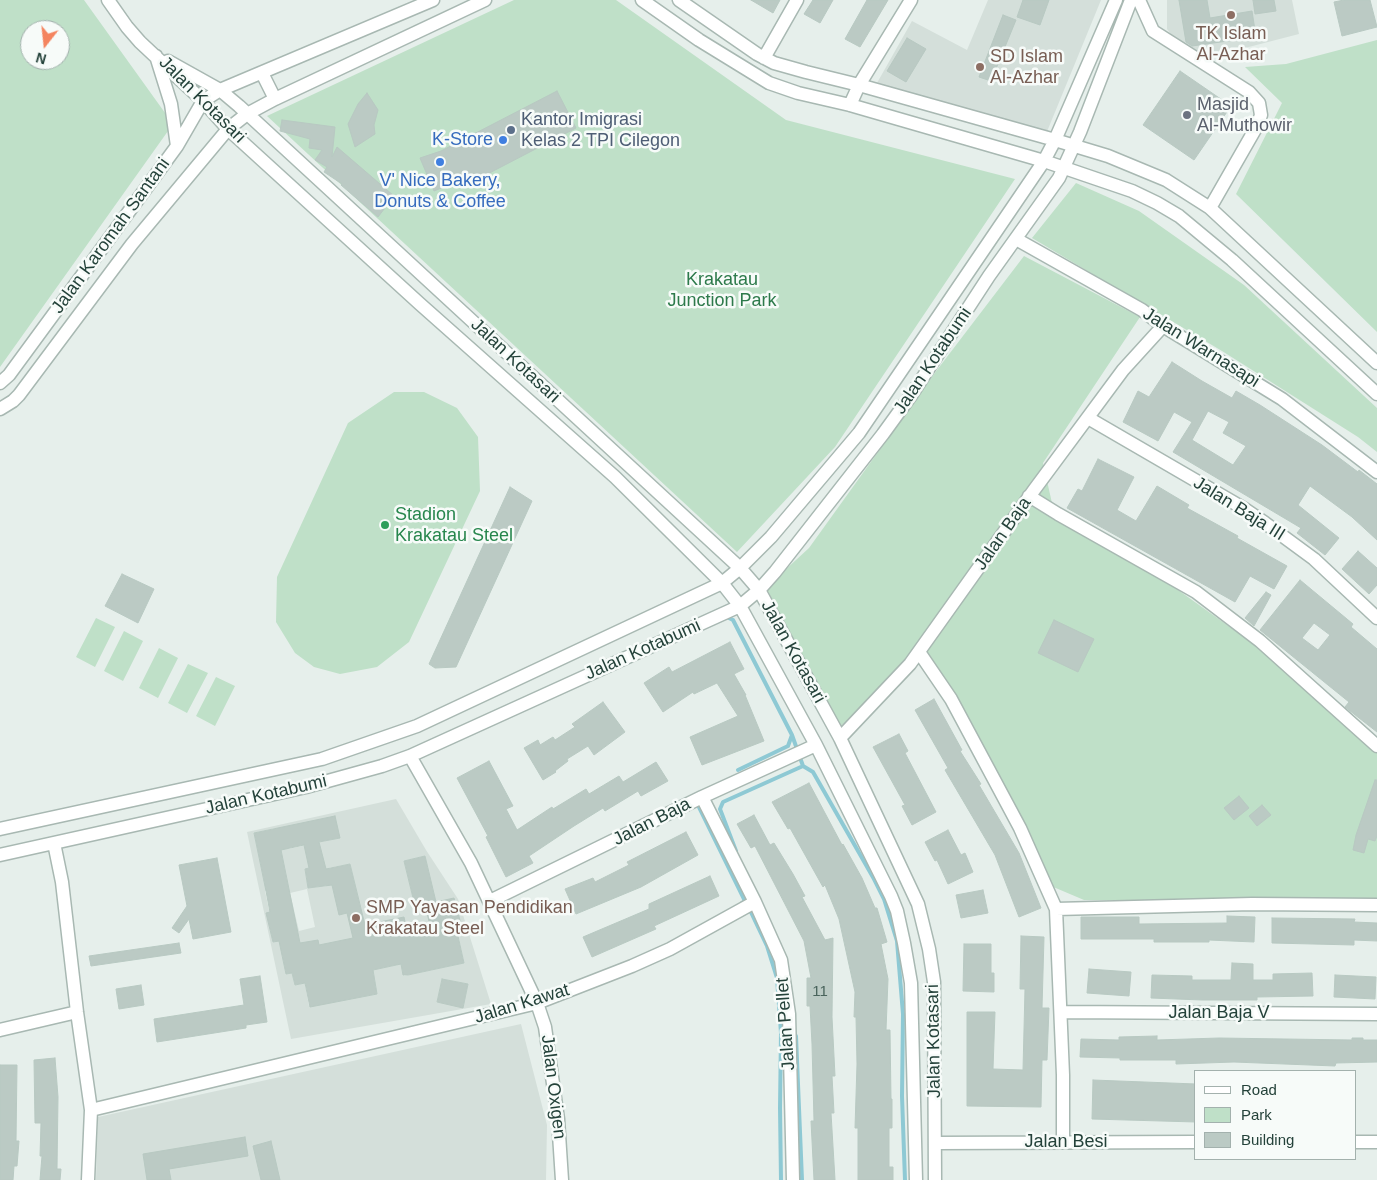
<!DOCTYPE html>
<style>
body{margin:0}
#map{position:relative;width:1377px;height:1180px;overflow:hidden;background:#e6efeb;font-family:Arial,sans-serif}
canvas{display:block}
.legend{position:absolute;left:1194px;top:1070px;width:162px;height:90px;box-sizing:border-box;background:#f7fbf9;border:1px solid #a3b1ad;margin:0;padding:6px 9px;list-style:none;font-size:15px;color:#24423a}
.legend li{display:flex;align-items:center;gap:10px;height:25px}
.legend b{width:25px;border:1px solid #a3b1ad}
.north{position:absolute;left:20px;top:20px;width:50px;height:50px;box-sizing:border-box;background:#f7fbf9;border:1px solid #a3b1ad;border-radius:50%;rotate:196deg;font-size:14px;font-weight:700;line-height:20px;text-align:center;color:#24423a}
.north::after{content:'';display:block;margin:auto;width:18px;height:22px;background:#f4845f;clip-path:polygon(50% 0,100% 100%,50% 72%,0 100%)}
</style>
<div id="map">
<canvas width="1377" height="1180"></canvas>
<ul class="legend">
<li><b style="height:6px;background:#fff"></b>Road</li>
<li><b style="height:14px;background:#bfe0c8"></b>Park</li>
<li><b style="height:14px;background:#bbcac4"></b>Building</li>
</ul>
<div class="north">N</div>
</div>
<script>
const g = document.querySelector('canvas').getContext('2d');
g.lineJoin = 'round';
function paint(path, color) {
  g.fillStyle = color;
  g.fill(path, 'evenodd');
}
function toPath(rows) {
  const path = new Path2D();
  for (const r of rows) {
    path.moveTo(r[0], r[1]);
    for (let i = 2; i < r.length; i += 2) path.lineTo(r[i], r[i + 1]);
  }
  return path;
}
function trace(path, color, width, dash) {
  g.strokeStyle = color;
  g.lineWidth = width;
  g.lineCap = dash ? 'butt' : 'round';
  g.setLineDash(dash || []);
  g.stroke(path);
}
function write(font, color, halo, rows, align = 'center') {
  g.font = font + ' Arial,sans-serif';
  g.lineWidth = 5;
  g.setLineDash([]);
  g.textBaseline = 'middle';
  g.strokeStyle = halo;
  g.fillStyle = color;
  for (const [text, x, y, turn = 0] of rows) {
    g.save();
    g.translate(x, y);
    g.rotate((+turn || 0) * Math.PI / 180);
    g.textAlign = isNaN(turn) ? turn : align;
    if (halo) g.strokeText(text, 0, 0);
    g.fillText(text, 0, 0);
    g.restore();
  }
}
paint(toPath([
 [988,0,1101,0,1046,134,877,83,912,21,967,50],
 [1167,0,1292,0,1299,34,1210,57,1192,53,1178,44,1167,29],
 [396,799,426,850,458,899,491,1004,291,1039,247,832],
 [283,827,339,838,288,849],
 [276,828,287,881,265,885,254,833],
 [425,856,434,897,414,902,404,861],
 [350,864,361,910,329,868],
 [324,866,326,886,308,888,305,869],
 [282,887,287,906,269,910,265,891],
 [307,889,315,927,299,931,290,893],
 [267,913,296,937,273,942],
 [460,919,464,934,395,933],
 [459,939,464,963,404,976,398,952],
 [282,953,397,965,295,985,292,973,286,974],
 [373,972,377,994,309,1006,305,984],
 [442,979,468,984,463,1007,437,1002],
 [521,1024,547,1125,546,1180,96,1180,98,1117]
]), '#d4dfda');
paint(toPath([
 [0,0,84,0,173,124,0,367],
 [30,30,60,30,60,60,30,60],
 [514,0,616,0,786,120,1015,179,835,447,737,552,267,116],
 [1377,40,1377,332,1236,194,1282,103,1245,67,1286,64],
 [1076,183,1139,211,1244,285,1377,408,1377,452,1358,437,1222,351,1032,238],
 [1024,256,1140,317,1043,463,1054,512,1153,572,1280,663,1377,749,1377,902,1084,900,1051,886,925,655,837,729,759,594,809,548,937,370],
 [394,392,424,392,457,408,478,437,480,491,409,642,377,667,340,674,314,667,295,653,276,622,277,577,348,423],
 [96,618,115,627,95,667,76,657],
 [124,631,143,641,123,681,104,671],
 [159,648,178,658,158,698,139,688],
 [188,664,208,673,187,713,168,703],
 [216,677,235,686,215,726,196,716]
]), '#bfe0c8');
trace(toPath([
 [725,616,733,620,792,735,788,746,738,770],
 [792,735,803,766,813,772,874,879,884,899,897,941,903,1014,902,1096,905,1180],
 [698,805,745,901,742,903],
 [736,851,720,809,723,802,803,766],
 [749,908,767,946,777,978,781,1033,780,1108,781,1180],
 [796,1036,802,1180]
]), '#8ec9d4', 4);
const building = toPath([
 [751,0,780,0,773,13,751,0],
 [813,0,833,0,820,23,804,14,813,0],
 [867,0,888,0,860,47,845,39,867,0],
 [1023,0,1049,0,1040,25,1017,17,1023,0],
 [1179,0,1207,0,1210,18,1252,11,1256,37,1192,46,1186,42,1179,0],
 [1253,0,1274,0,1276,11,1255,14,1253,0],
 [1344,0,1370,0,1377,27,1342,36,1334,2,1344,0],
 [1003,15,1016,20,991,81,979,77,1003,15],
 [907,38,926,49,906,82,887,71,907,38],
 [1180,71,1231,106,1194,160,1143,125,1180,71],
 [557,91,576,128,474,181,471,176,434,191,420,158,441,151,557,91],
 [367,93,378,110,374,125,375,134,355,147,348,124,358,104,367,93],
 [282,120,335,127,332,157,337,147,394,196,378,217,341,185,342,184,324,172,327,167,315,160,322,150,309,148,310,139,280,131,282,120],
 [1172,362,1202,381,1232,398,1236,391,1260,405,1322,445,1358,472,1359,470,1377,484,1377,540,1352,517,1310,486,1298,505,1339,538,1325,555,1297,533,1301,528,1173,452,1192,422,1174,412,1158,441,1123,422,1138,391,1149,397,1172,362],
 [1208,411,1229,422,1223,433,1246,446,1233,465,1192,440,1208,411],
 [1098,459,1134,477,1117,510,1136,521,1157,486,1189,505,1187,508,1238,536,1237,538,1287,566,1274,589,1250,576,1235,602,1067,508,1078,489,1082,491,1098,459],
 [510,487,532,501,456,667,435,668,429,664,510,487],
 [1358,551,1377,568,1377,585,1369,594,1342,569,1358,551],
 [122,574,154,589,138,623,105,606,122,574],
 [1300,580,1353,624,1351,627,1377,649,1377,732,1345,707,1349,702,1260,630,1300,580],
 [1314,623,1330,635,1318,650,1302,638,1314,623],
 [1266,592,1271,595,1254,626,1245,618,1266,592],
 [1054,620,1094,639,1078,672,1038,653,1054,620],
 [730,642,744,669,734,674,746,695,745,695,764,741,702,765,690,737,738,716,717,683,694,694,693,692,663,712,644,683,669,667,672,672,730,642],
 [934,699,962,750,960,751,981,784,979,785,1019,853,1041,908,1019,917,995,855,945,770,948,768,915,710,934,699],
 [603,702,625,732,594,755,588,746,567,759,568,761,555,771,556,772,543,780,524,748,538,740,540,745,553,737,555,740,575,727,572,724,603,702],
 [899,734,908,751,905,753,936,812,912,825,902,806,905,805,873,747,899,734],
 [489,761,513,806,506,809,517,830,552,807,553,809,586,789,589,794,619,776,623,782,656,762,668,781,641,796,638,791,605,811,603,808,574,826,529,856,533,863,506,877,486,837,488,836,457,778,489,761],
 [1375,780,1377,780,1377,836,1375,841,1368,839,1364,853,1353,850,1356,835,1375,780],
 [809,783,842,845,843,844,862,878,875,908,877,908,887,942,881,944,888,979,886,1030,890,1030,891,1099,892,1099,892,1128,889,1128,889,1167,893,1167,893,1180,858,1180,858,1128,855,1128,857,1064,856,1017,854,1017,855,992,839,919,825,885,823,887,790,828,788,829,772,802,809,783],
 [1239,796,1249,808,1234,820,1224,808,1239,796],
 [1262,805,1271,815,1257,826,1249,816,1262,805],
 [754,815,770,845,774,843,793,874,805,896,802,897,825,940,833,938,832,1017,835,1076,832,1076,834,1113,831,1113,835,1180,814,1180,811,1121,814,1121,812,1044,810,1006,807,1006,807,978,811,978,804,941,755,846,751,848,737,824,754,815],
 [335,816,340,838,319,842,326,869,350,864,365,925,404,917,407,931,430,926,424,899,414,902,404,861,425,856,436,902,454,898,464,935,458,936,464,963,408,975,403,975,401,964,373,970,377,994,310,1007,305,983,295,985,292,973,286,974,279,941,273,942,266,913,270,912,266,891,254,833,335,816],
 [304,845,309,868,305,869,308,888,332,885,339,915,347,913,353,938,319,945,318,940,300,943,281,850,304,845],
 [948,830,961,855,965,853,973,872,948,884,937,860,935,861,925,842,948,830],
 [686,832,698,855,641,887,576,914,565,889,593,878,595,882,629,865,627,862,686,832],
 [217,858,231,932,193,939,189,919,179,933,172,928,187,906,179,865,217,858],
 [710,876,719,896,654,926,656,929,592,957,583,937,649,909,649,904,710,876],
 [983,890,988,913,961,918,956,895,983,890],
 [1227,916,1255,917,1254,942,1209,940,1209,942,1154,942,1154,939,1081,939,1081,917,1139,917,1139,924,1227,923,1227,916],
 [1272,918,1355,919,1354,922,1377,923,1377,941,1354,940,1354,945,1272,943,1272,918],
 [1021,936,1044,937,1042,1008,1049,1008,1047,1060,1042,1060,1041,1107,967,1106,967,1012,995,1012,993,1069,1023,1070,1025,989,1020,989,1021,936],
 [179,943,181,953,91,966,89,956,179,943],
 [964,944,991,944,991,973,994,973,994,992,963,991,964,944],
 [1232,963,1253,964,1253,980,1273,980,1273,974,1312,973,1313,996,1257,997,1257,1000,1202,1000,1151,998,1152,975,1192,976,1192,980,1231,980,1232,963],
 [1089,969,1131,972,1129,996,1087,993,1089,969],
 [1335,975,1376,977,1375,999,1334,997,1335,975],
 [260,976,267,1022,246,1025,246,1028,157,1042,154,1019,244,1005,240,979,260,976],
 [442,979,468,984,463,1008,437,1002,442,979],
 [141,985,144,1005,119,1009,116,989,141,985],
 [1157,1036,1157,1040,1219,1038,1352,1040,1352,1038,1363,1038,1363,1040,1377,1040,1377,1062,1336,1063,1335,1066,1234,1062,1176,1064,1176,1060,1120,1060,1120,1058,1080,1057,1081,1039,1119,1040,1119,1037,1157,1036],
 [55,1058,58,1097,57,1169,61,1169,60,1180,40,1180,42,1156,40,1156,41,1123,35,1123,34,1060,55,1058],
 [0,1065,17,1065,16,1141,19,1141,17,1166,14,1166,13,1180,0,1180,0,1065],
 [1093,1080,1196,1084,1196,1122,1092,1119,1093,1080],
 [245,1137,248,1156,169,1169,171,1180,147,1180,143,1154,245,1137],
 [271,1141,280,1180,261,1180,253,1146,271,1141]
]);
paint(building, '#bbcac4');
trace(building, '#b8c9c2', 1);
const minor = toPath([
 [108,0,127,27,140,42,203,101,228,129,420,304,615,477,722,583,740,606,816,745,891,896,897,911,904,943,911,983,916,1180],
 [642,0,699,40,769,83,798,93,850,105,1044,161,1132,191,1157,203,1179,216,1232,260,1377,394],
 [679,0,757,54,774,63,806,72,859,85,1055,140,1108,156,1166,180,1210,208,1377,363],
 [1139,0,1153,31,1249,92,1259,103,1261,115,1257,126,1210,208],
 [156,56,171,104,177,146],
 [764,58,797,0],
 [168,61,220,90,239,106,740,568,759,590,840,738,918,904,929,949,934,982,935,1180],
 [262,73,275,99],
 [850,105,859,85,911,0],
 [1016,239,1142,310,1163,326,1282,399,1377,472],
 [0,383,9,375,177,146,203,101,220,90,433,0],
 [0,409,13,401,19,395,132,244,228,129,247,114,275,99,485,0],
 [1088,418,1243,508,1265,523,1314,559,1377,618],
 [1029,496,1058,514,1196,592,1260,641,1377,746],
 [919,652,951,699,1020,828,1056,909,1063,1075,1063,1142],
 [840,738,910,664,1034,490,1123,370,1163,326],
 [410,756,471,863,537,1003,545,1027,558,1119,562,1180],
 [702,797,755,902,781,960,789,1014,793,1180],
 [0,829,322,759,417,726,722,583,740,568,771,537,859,433,1044,161,1055,140,1116,0],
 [54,843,62,882,77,1012,91,1110],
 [0,855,306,787,382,766,410,756,740,606,759,590,775,572,883,434,912,394,989,276,1059,178,1080,132,1131,0],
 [490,901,702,797,816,745],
 [1056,909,1252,904,1377,905],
 [1061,1012,1377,1014],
 [0,1030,77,1012],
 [1356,1142,1377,1142],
 [936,1143,1196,1142],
 [88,1180,91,1110,537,1003,632,966,670,949,755,902]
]);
trace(minor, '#a8b8b2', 15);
trace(minor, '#fff', 12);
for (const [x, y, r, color] of [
 [1231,15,5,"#8d6e63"],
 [980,67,5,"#8d6e63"],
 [1187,115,5,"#6b7280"],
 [511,130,5,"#5c6f8a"],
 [503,140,5,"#3f7fe0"],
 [440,162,5,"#3f7fe0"],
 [385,525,5,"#2e9e5b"],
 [356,918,5,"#8d6e63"]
]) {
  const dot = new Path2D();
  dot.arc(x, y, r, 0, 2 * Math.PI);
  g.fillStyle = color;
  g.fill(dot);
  trace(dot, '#f7fbf9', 2);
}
write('15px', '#4a645c', null, [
 ["11",820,992]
]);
write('18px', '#785e54', '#f7fbf9', [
 ["TK Islam",1231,34,"center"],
 ["Al-Azhar",1231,55,"center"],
 ["SD Islam",990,57],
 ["Al-Azhar",990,78],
 ["SMP Yayasan Pendidikan",366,908],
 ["Krakatau Steel",366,929]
], 'left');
write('18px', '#24423a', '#f7fbf9', [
 ["Jalan Kotasari",202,100,45],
 ["Jalan Karomah Santani",111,236,-54],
 ["Jalan Warnasapi",1201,348,32],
 ["Jalan Kotasari",515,361,43],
 ["Jalan Kotabumi",933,361,-56],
 ["Jalan Baja III",1239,509,32],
 ["Jalan Baja",1003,534,-55],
 ["Jalan Kotabumi",643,650,-24],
 ["Jalan Kotasari",793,652,61],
 ["Jalan Kotabumi",266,795,-13],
 ["Jalan Baja",652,822,-27],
 ["Jalan Kawat",522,1004,-17],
 ["Jalan Baja V",1219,1013],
 ["Jalan Pellet",786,1024,-94],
 ["Jalan Kotasari",934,1041,-91],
 ["Jalan Oxigen",553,1087,83],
 ["Jalan Besi",1066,1142]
]);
write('18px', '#5b616d', '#f7fbf9', [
 ["Masjid",1197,105],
 ["Al-Muthowir",1197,126]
], 'left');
write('18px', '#4e5e75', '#f7fbf9', [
 ["Kantor Imigrasi",521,120],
 ["Kelas 2 TPI Cilegon",521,141]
], 'left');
write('18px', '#366cbe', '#f7fbf9', [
 ["K-Store",493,140],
 ["V' Nice Bakery,",440,181,"center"],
 ["Donuts & Coffee",440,202,"center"]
], 'right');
write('18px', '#2d7a4b', '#f7fbf9', [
 ["Krakatau",722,280],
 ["Junction Park",722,301]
]);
write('18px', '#27864d', '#f7fbf9', [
 ["Stadion",395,515],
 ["Krakatau Steel",395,536]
], 'left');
</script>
